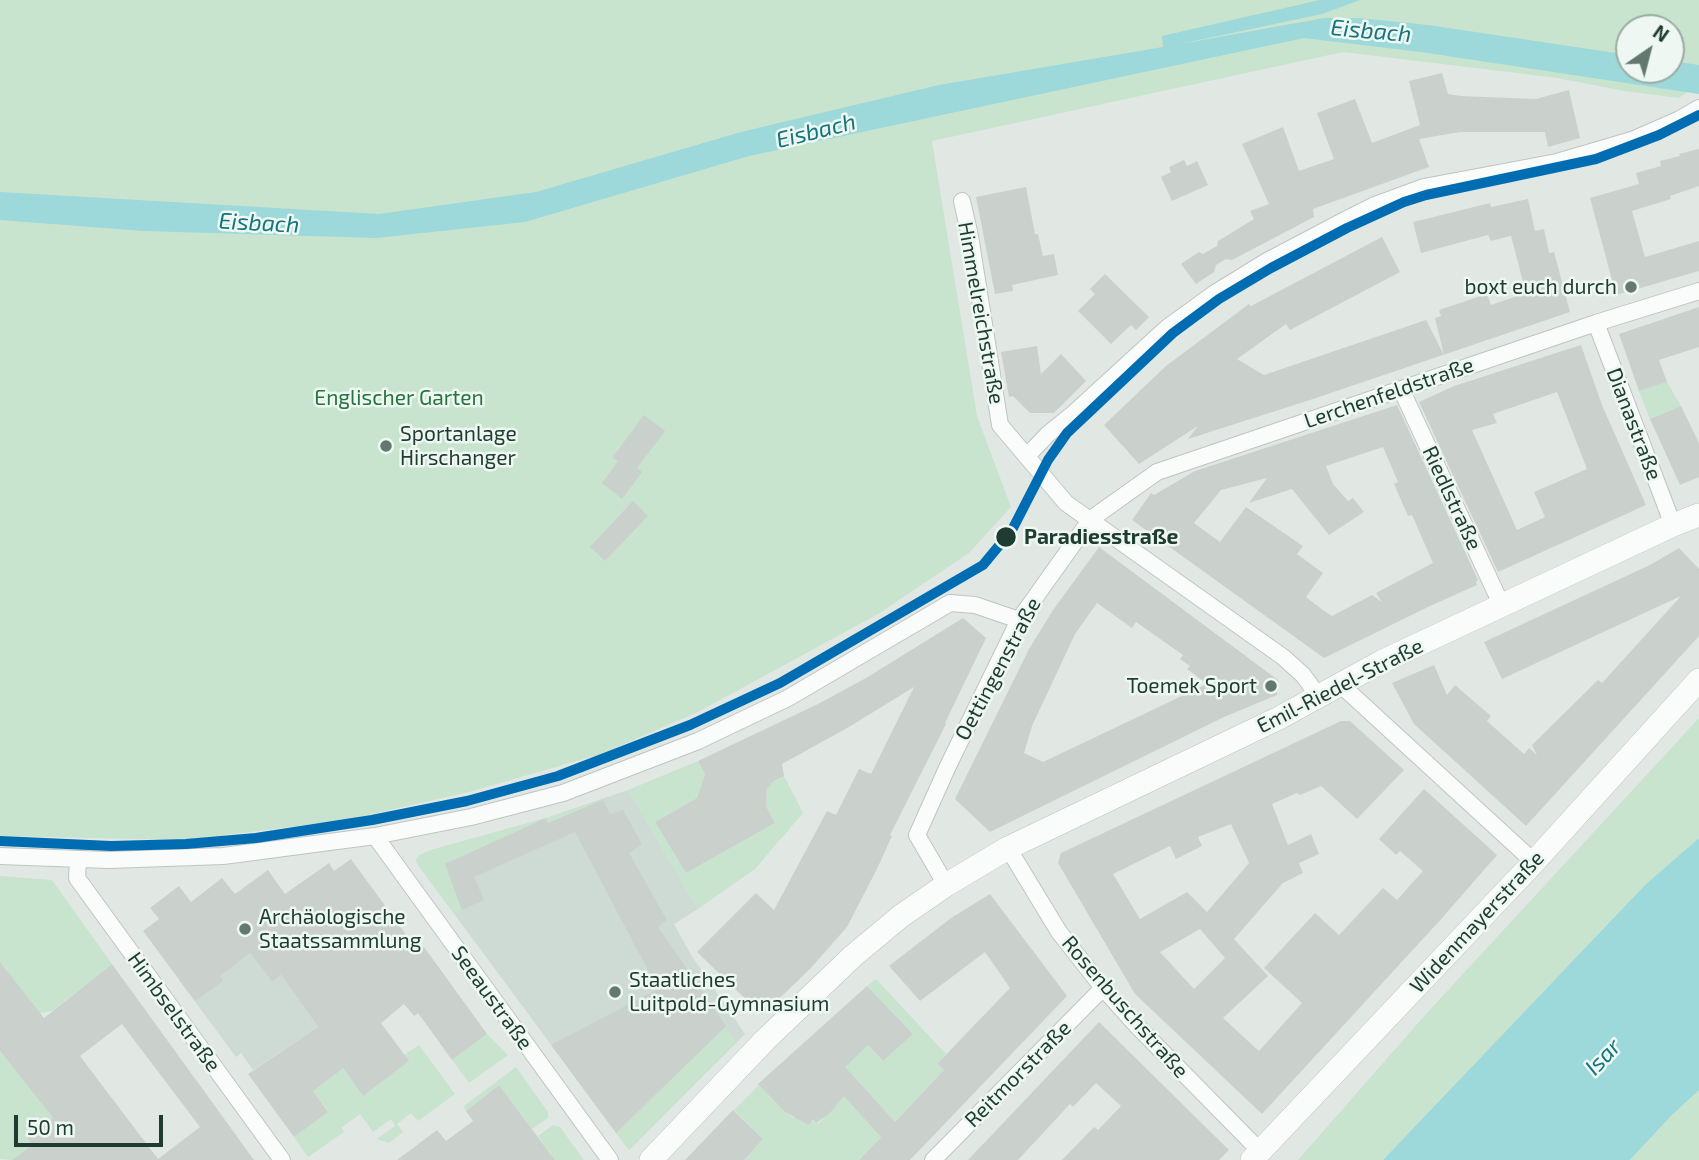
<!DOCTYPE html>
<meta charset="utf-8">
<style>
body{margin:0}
#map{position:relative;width:1699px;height:1160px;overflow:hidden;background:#e1e8e4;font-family:"Exo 2",sans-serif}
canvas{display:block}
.north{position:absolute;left:1615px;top:14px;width:70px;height:70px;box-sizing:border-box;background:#eef7f2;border:2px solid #9baca5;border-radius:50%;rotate:35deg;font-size:19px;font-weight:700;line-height:28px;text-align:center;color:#1e3c31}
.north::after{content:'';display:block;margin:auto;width:24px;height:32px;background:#627870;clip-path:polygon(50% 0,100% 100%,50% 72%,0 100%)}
.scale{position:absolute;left:14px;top:1115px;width:149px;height:32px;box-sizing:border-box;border:4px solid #1e3c31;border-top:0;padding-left:9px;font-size:21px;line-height:24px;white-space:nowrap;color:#1e3c31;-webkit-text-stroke:5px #eef7f2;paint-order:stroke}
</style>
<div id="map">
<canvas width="1699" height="1160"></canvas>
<div class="north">N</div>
<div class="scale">50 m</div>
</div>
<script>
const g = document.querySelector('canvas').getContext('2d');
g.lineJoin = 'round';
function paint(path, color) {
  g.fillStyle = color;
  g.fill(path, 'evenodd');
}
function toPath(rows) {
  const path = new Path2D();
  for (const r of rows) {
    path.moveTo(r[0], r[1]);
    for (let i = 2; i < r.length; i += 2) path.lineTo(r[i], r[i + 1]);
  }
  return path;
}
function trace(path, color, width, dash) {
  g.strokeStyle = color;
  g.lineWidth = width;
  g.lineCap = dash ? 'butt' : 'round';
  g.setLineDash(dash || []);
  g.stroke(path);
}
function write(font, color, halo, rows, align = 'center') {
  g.font = font + ' "Exo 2",sans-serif';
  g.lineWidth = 5;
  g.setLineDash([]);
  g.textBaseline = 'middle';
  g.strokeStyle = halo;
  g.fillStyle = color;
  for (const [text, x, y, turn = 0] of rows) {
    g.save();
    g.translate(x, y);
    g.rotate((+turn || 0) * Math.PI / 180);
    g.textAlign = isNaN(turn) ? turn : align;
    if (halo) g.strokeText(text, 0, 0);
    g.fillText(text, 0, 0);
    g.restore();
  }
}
paint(toPath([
 [628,790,698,909,674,924,691,955,745,1034,629,1150,418,865,416,860,420,855,431,850,546,818],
 [250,953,272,982,281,975,318,1027,253,1070,241,1053,236,1057,179,980,209,957,222,974]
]), '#cedad4');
paint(toPath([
 [0,0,1699,0,1699,83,1679,98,1624,91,1558,78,1343,52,932,141,977,416,1011,507,969,553,878,614,698,712,601,754,469,792,346,820,185,840,0,836],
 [1629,28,1671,28,1671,70,1629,70],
 [1667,382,1681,406,1650,419,1639,391],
 [1699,718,1699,838,1645,885,1383,1160,1298,1160,1426,1014],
 [698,761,705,774,697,798,655,822,686,873,775,823,766,806,767,789,774,781,784,776,803,813,755,869,698,909,628,790],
 [603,800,548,823,546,819,445,864,462,910,454,914,418,865,416,860,420,855,431,850,546,818],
 [0,876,52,880,112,964,52,1011,39,1013,0,962],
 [876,979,946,1054,937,1064,944,1070,859,1160,744,1160,763,1139,734,1110,759,1085,785,1112,794,1118,796,1116,810,1123,814,1121,818,1124,838,1103,828,1082,862,1039,883,1061,913,1034,867,986],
 [726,1026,736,1042,629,1150,616,1133],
 [487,1034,508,1055,469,1083,452,1060],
 [323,1040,363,1096,408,1061,404,1055,419,1045,455,1094,418,1121,411,1113,397,1124,403,1132,389,1143,377,1139,395,1126,391,1119,373,1132,360,1114,341,1128,344,1132,308,1157,294,1137,328,1111,313,1091],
 [0,1051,53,1118,27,1138,32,1145,12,1160,0,1159],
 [516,1067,548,1112,548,1118,532,1129,499,1085,466,1111,464,1106],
 [1699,1090,1699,1160,1630,1160,1670,1117],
 [553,1125,560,1127,584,1160,555,1160,538,1136]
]), '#c8e3ce');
paint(toPath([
 [1320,0,1360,0,1322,14,1175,45,1324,18,1358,18,1428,25,1629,55,1629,70,1671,70,1671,61,1699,65,1699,94,1421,52,1304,38,749,156,525,222,376,238,144,231,0,220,0,192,379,214,536,192,741,132,939,85,1163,47,1162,36],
 [1699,838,1699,1090,1670,1117,1630,1160,1383,1160,1645,885]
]), '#9dd8da');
paint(toPath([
 [1442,73,1448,94,1461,96,1536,99,1569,90,1580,138,1548,147,1545,132,1460,132,1419,139,1429,167,1313,209,1314,217,1232,260,1226,259,1216,265,1214,272,1196,284,1181,264,1199,252,1203,254,1217,246,1218,241,1254,219,1250,211,1269,204,1242,144,1283,127,1299,171,1334,159,1317,113,1355,99,1372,143,1420,125,1409,81],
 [1699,149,1699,186,1670,196,1671,199,1632,211,1645,257,1699,241,1699,271,1616,295,1590,198,1639,184,1636,173,1661,166,1660,161,1680,156,1679,154],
 [1184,160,1187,166,1197,161,1208,185,1172,201,1161,177,1171,172,1169,167],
 [1026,187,1035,234,1038,234,1043,256,1054,254,1058,275,1012,285,1013,291,995,294,976,197],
 [1528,199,1535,231,1544,229,1549,253,1554,252,1570,312,1310,400,1188,439,1198,426,1139,464,1104,425,1166,366,1249,304,1251,306,1382,237,1400,272,1290,330,1286,324,1237,359,1264,375,1426,320,1444,355,1435,318,1441,316,1439,310,1487,294,1491,305,1526,293,1511,236,1491,241,1488,235,1421,253,1413,222,1490,203,1491,207],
 [1105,274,1149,317,1136,330,1131,325,1111,344,1078,311,1095,294,1090,289],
 [1699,307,1699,347,1659,360,1667,382,1639,391,1619,334],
 [1581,345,1602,405,1646,505,1498,572,1419,402,1454,386],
 [1557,392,1587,469,1534,492,1545,517,1517,530,1472,430,1497,423,1493,414],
 [1037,346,1041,374,1061,354,1086,381,1054,413,1030,413,1013,396,1009,397,1001,352],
 [1397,405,1478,580,1476,582,1477,585,1430,606,1324,658,1132,520,1151,493,1154,495,1195,471],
 [1383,447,1398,482,1394,484,1408,516,1412,515,1433,563,1376,593,1382,602,1372,595,1332,616,1323,610,1306,597,1323,573,1297,554,1303,546,1246,507,1220,542,1194,523,1221,490,1267,478,1249,503,1292,489,1329,535,1364,512,1353,498,1348,501,1333,484,1326,466],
 [1681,406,1699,443,1699,477,1680,485,1650,419],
 [644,415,665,431,637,468,642,472,622,499,602,483,618,461,612,458],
 [633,501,648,516,605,561,590,547],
 [1099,547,1278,680,1277,695,1224,717,990,832,955,799,1029,649,1053,610],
 [1097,603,1132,628,1136,622,1183,655,1180,659,1190,666,1187,669,1207,684,1043,762,1024,753,1032,726,1075,634],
 [1679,548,1699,569,1699,636,1526,826,1414,724,1392,683,1434,665,1447,695,1455,685,1491,716,1487,721,1524,754,1529,748,1537,755,1532,745,1598,680,1602,683,1681,596,1502,679,1484,642,1650,565],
 [963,618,986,638,945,723,946,724,890,835,892,836,877,869,847,927,810,969,762,1015,697,952,756,893,774,910,827,811,836,815,859,769,871,774,914,687,849,727,782,764,784,776,774,781,767,789,766,806,775,823,686,873,655,822,697,798,705,774,698,761,820,703,866,678],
 [1341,721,1350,721,1404,770,1357,819,1321,786,1300,795,1297,793,1272,804,1288,845,1311,834,1319,854,1299,863,1303,873,1283,883,1234,939,1268,976,1223,1018,1259,1051,1302,1003,1264,968,1315,913,1339,935,1383,888,1397,900,1423,871,1400,851,1396,855,1379,839,1424,789,1497,855,1443,917,1262,1114,1135,994,1058,863,1061,853],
 [1231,824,1249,863,1207,912,1187,892,1140,919,1113,874,1170,846,1176,859,1202,846,1198,837],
 [1200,929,1225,958,1194,989,1160,952],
 [603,800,610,814,623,810,642,844,629,853,667,920,658,927,726,1026,616,1133,551,1045,658,989,575,832,474,877,484,900,462,910,445,864,546,818,548,823],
 [351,859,418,951,424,947,487,1034,452,1060,418,1013,414,1016,404,1004,381,1023,409,1061,363,1096,343,1068,313,1091,328,1112,294,1137,248,1074,318,1027,281,975,272,982,250,953,220,976,223,981,195,1001,143,931,159,919,150,908,179,886,191,902,222,878,235,894,268,870,285,894,329,863,334,871],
 [990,894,1067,996,910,1160,859,1160,881,1137,844,1096,829,1114,816,1123,813,1120,809,1125,785,1112,758,1084,867,986,913,1034,883,1061,868,1045,845,1067,895,1122,944,1070,937,1064,1010,988,985,952,920,1001,889,966,951,918],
 [0,962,44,1018,112,964,254,1160,12,1160,32,1145,27,1138,53,1118,0,1051],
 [122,1024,200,1127,158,1159,80,1056],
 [1099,1022,1229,1150,1219,1160,1062,1160,1094,1127,1098,1130,1121,1106,1096,1083,1073,1107,1070,1104,1018,1160,968,1160],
 [499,1085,555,1160,397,1160,437,1130,446,1141,473,1121,466,1111],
 [733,1110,763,1139,744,1160,685,1160]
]), '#cad1cd');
const minor = toPath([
 [962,201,970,236,1000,425,1066,503,1283,657,1303,675,1319,697],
 [1596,323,1673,525],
 [1401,389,1502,606],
 [1027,456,1048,434,1074,413,1168,327,1215,293,1267,261,1343,221,1375,205,1424,187,1557,162,1632,140,1680,119,1699,108],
 [1340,684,1534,862],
 [375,836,610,1160],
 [1008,848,1059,932,1103,988,1137,1026,1260,1151],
 [0,856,109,860,223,856,375,836,471,817,563,793,698,741,788,698,950,603,975,605,1019,620],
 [78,860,77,878,282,1160],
 [946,885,917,835,948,766,1019,620,1091,519,1157,472,1596,323,1699,291],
 [933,1160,1103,988]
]);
const secondary = toPath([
 [651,1160,765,1040,853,956,901,916,946,885,1008,848,1279,718,1381,662,1673,525,1699,515],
 [1252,1160,1534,862,1699,680]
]);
trace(minor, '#bec5c1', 18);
trace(secondary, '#bac4c0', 24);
trace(minor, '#fafcfb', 16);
trace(secondary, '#fafcfb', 23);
trace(toPath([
 [0,841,111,846,186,844,256,838,372,820,467,801,558,776,690,725,780,683,983,565,1012,530,1048,460,1067,433,1173,333,1219,299,1271,268,1347,228,1404,202,1426,195,1596,159,1659,135,1699,115]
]), '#006cb2', 10);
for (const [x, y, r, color] of [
 [1631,287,7,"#627870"],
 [386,446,7,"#627870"],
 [1006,537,11,"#1e3c31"],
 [1271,686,7,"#627870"],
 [245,929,7,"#627870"],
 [615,992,7,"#627870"]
]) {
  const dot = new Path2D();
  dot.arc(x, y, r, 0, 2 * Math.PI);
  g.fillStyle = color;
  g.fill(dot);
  trace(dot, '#eef7f2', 2.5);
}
write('21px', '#1e3c31', '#eef7f2', [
 ["boxt euch durch",1617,287,"right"],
 ["Sportanlage",400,434],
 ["Hirschanger",400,458],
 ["Toemek Sport",1257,686,"right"],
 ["Archäologische",259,917],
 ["Staatssammlung",259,941],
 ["Staatliches",629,980],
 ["Luitpold-Gymnasium",629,1004]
], 'left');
write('21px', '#1e3c31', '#eef7f2', [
 ["Himmelreichstraße",981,313,80],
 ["Lerchenfeldstraße",1389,393,-19],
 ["Dianastraße",1634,424,69],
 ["Riedlstraße",1452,498,65],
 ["Oettingenstraße",998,669,-62],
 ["Emil-Riedel-Straße",1340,686,-27],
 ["Widenmayerstraße",1477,922,-47],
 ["Seeaustraße",492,998,54],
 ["Rosenbuschstraße",1125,1007,49],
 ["Himbselstraße",174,1012,54],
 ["Reitmorstraße",1018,1074,-45]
]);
write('21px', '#24763d', '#eef7f2', [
 ["Englischer Garten",399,398]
]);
write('bold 21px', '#1e3c31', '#eef7f2', [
 ["Paradiesstraße",1024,537]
], 'left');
write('italic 23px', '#13757d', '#eef7f2', [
 ["Eisbach",1371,31,5],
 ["Eisbach",816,131,-14],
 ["Eisbach",259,223,3],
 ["Isar",1603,1057,-47]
]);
</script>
